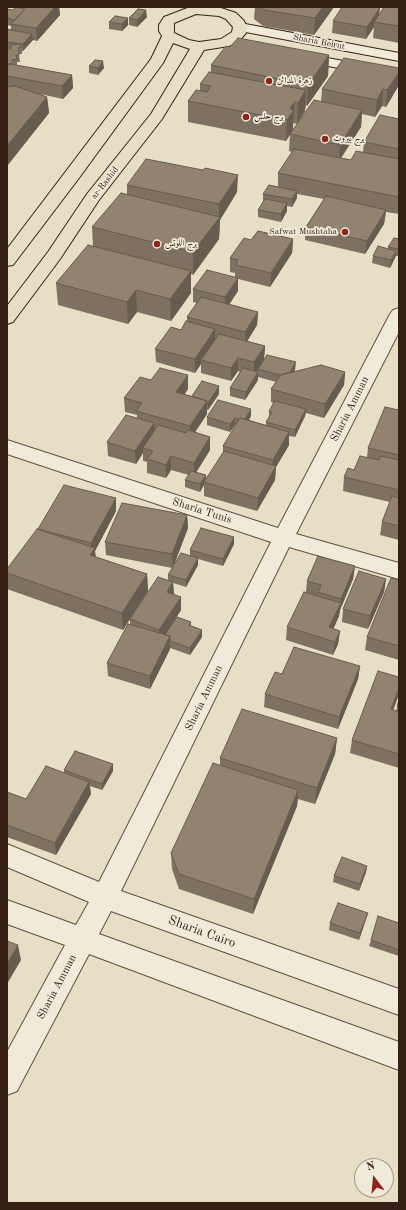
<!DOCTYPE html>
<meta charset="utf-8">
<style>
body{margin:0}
#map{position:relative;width:406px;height:1210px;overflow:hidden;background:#e7dfc5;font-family:"Old Standard TT",serif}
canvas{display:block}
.frame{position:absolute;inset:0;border:8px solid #362016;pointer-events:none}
.north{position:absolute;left:354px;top:1158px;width:40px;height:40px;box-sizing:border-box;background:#efead9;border:1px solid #a5998b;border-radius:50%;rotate:344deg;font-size:11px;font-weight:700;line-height:16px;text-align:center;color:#362016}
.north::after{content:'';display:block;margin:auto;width:14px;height:18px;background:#8f2418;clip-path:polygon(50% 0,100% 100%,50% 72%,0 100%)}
</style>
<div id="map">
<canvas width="406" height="1210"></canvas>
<div class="frame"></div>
<div class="north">N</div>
</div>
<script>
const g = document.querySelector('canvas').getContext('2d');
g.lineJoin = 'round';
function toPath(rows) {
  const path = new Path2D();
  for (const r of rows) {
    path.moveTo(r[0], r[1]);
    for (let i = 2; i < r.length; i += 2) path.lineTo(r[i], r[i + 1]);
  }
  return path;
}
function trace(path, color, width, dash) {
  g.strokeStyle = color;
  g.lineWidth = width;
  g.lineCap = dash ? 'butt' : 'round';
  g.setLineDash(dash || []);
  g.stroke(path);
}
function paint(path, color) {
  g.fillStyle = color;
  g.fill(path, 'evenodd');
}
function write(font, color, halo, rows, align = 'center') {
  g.font = font + ' "Old Standard TT",Amiri,serif';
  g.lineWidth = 3.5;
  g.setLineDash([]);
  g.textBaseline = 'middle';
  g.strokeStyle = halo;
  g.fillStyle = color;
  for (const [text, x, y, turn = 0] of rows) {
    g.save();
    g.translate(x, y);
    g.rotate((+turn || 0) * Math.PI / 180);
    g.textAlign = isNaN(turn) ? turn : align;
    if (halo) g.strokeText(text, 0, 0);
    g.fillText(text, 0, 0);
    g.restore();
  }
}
const minor = toPath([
 [399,308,399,332,296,534,399,563,399,579,289,547,121,891,399,989,399,1015,111,911,99,934,399,1042,399,1070,89,954,17,1091,7,1095,7,1052,65,945,7,924,7,900,76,925,89,902,7,867,7,844,99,882,271,542,7,454,7,440,278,528,390,314,393,310,399,308]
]);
const secondary = toPath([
 [240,23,399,53,399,61,235,30,233,27,235,24,240,23],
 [300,53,399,71,399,79,295,60,293,57,295,54,300,53]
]);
const primary = toPath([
 [190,7,221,8,236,13,244,21,247,27,246,33,238,42,229,46,204,50,162,119,99,200,60,259,13,322,7,324,7,306,48,252,87,194,151,114,190,49,173,43,163,63,79,178,13,265,7,266,7,249,151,59,162,36,159,31,159,25,164,17,190,7],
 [196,14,219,16,226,19,233,27,232,32,221,39,199,42,189,40,174,33,174,23,196,14]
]);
trace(minor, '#625042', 2);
trace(secondary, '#362016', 2);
trace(primary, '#362016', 2);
paint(minor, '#efead9');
paint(secondary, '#efead9');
paint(primary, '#e7dfc5');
paint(toPath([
 [27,7,59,7,60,15,37,41,33,40,23,51,22,51,22,54,19,54,20,62,17,62,17,65,72,75,73,88,63,99,40,94,47,97,49,113,7,166,7,49,10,49,7,48,7,29,11,30,11,26,7,25,7,9,13,10,25,9],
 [255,7,334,7,314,35,263,26,254,19],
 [399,7,399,43,373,38,374,27,366,39,332,33,333,21,380,8,379,15],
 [147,17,137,27,129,25,129,18],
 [109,22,128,25,122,31,109,29],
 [329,55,328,76,307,106,306,105,305,111,297,124,293,123,293,130,321,102,322,89,399,85,386,107,382,106,375,117,362,114,361,127,341,158,351,160,363,152,364,142,399,119,399,214,386,212,384,224,365,254,305,240,306,227,324,199,297,194,297,198,292,207,287,206,287,211,281,222,258,217,258,210,264,201,263,201,263,194,278,187,278,173,292,152,289,151,290,134,286,141,188,122,188,101,200,91,200,84,211,72,211,65],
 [89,66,104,68,98,75,89,73],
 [127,185,237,192,220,220,219,239,193,275,191,274,191,293,171,321,137,312,128,324,58,305,56,283,93,246,92,227,127,194],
 [293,239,292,253,270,287,238,279,238,291,229,304,258,312,257,325,247,341,265,346,264,359,295,370,294,371,345,372,344,385,324,418,306,413,305,416,295,437,289,436,289,445,276,467,275,480,257,511,204,496,204,485,200,492,185,487,185,480,189,475,171,470,166,478,147,473,147,462,143,461,143,453,136,464,108,456,107,442,137,418,137,415,125,412,124,398,151,380,188,375,188,389,184,394,192,396,219,394,208,410,207,410,207,414,195,432,210,437,210,450,196,472,206,475,206,479,223,453,223,446,236,425,235,425,230,432,207,425,207,417,251,416,249,420,266,425,266,422,269,418,269,411,273,403,271,402,271,389,276,382,258,377,258,380,245,400,230,396,230,388,240,372,238,371,231,381,201,373,201,364,195,373,156,362,155,349,181,330,187,322,187,317,197,303,193,302,193,289,235,277,235,273,230,272,230,258,251,240],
 [399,239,399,256,396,256,390,268,372,263,373,256,388,249,388,247],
 [399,410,399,540,380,535,382,522,390,502,343,491,344,477,354,470,367,457,368,448],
 [116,498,116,511,95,551,96,557,147,574,148,591,123,630,7,589,7,569,38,529],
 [187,515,188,528,173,566,190,556,190,550,234,537,234,544,223,566,198,559,198,565,186,587,173,583,174,594,181,610,165,635,191,622,191,626,202,630,202,637,190,655,170,648,170,649,150,689,108,676,107,663,130,625,130,619,168,580,168,575,172,568,106,555,105,542],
 [355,566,353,579,340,610,339,616,333,629,340,631,338,644,333,655,286,640,287,627,306,592,307,581],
 [386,579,384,592,368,629,342,622,343,609],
 [399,580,399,660,365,650,367,637],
 [360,666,358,679,338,729,264,707,265,694,282,674],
 [399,694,393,710,396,711,399,700,399,768,350,753,352,740],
 [337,738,335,754,315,804,298,799,297,806,253,914,179,889,172,869,171,853,220,765,220,758],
 [64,770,113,771,102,790,90,786,91,794,56,855,7,837,7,792,26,799,64,773],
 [367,866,366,872,359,891,333,882,334,876],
 [368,913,359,940,329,930,330,923],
 [399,923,399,956,369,946,371,940]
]), '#7e7161');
paint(toPath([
 [55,7,59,7,60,15,37,41,36,28],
 [323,7,334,7,314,35,315,18],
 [380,8,378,20,374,22,374,27,366,39,367,27],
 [146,10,147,17,137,27,137,20],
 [128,18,128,25,122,31,122,24],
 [32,34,33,40,23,51,23,44],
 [329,55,328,76,307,106,308,85],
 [103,61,104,68,98,75,98,68],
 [399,72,399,85,386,107,387,90],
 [72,75,73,88,63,99,62,86],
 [383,89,382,106,375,117,377,100],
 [306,90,305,111,297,124,298,103],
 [47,97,49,113,7,166,7,146],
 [294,102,293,130,286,141,287,120,290,109],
 [362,110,361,127,339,161,340,145],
 [238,175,237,192,220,220,219,239,193,275,193,252,219,217,219,204],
 [297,191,297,198,292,207,292,199],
 [287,203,287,211,281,222,281,214],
 [386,210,384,224,365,254,367,241],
 [293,239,292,253,270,287,271,273],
 [396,251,395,258,390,268,391,260],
 [191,271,191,293,171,321,170,299],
 [238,278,238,291,225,311,225,297],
 [136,290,137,312,128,324,127,302],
 [258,312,257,325,245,345,245,332],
 [215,329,215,342,201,360,201,364,195,373,195,359],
 [265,346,264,359,254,376,254,362],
 [238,358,238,371,231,381,231,368],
 [296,362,295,370,286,385,287,377],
 [258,372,258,380,245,400,246,392],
 [345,372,344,385,324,418,325,404],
 [188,375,188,389,177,406,176,392],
 [219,386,219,394,208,410,208,403],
 [207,401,207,414,190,440,190,426],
 [251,409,251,416,244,428,244,420],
 [306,409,305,416,295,437,295,430],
 [235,418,235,425,230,432,230,424],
 [154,423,155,436,143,448,143,453,136,464,135,451],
 [289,432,289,445,276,467,275,480,257,511,258,498,272,473,273,460],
 [210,437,210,450,194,476,194,463],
 [171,456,171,470,166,478,166,465],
 [206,475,206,482,204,482,204,485,200,492,200,484],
 [116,498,116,511,95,551,96,565,90,555,92,553,91,543],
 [187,515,188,528,173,568,172,554],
 [234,537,234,544,223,566,223,559],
 [198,558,198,565,186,587,186,580],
 [355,566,353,579,340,610,339,616,328,641,329,627,340,604,341,599],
 [147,574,148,591,123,630,122,613],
 [386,579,384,592,368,629,370,616],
 [173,582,174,595,167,592],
 [181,597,181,610,160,643,159,630],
 [202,630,202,637,190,655,190,648],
 [340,631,338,644,333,655,335,642],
 [170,636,170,649,150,689,150,676],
 [360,666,358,679,338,729,339,717],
 [399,688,399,694,389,722,391,709],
 [337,738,335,754,315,804,317,788],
 [113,764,113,771,102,790,102,784],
 [89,782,91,794,56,855,55,843],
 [298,790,297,806,253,914,254,899],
 [367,866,366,872,359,891,360,884],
 [368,913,359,940,360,933],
 [18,945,21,960,7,984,7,964]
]), '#665c4f');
const building = toPath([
 [15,7,25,9,15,20,7,18,7,9,13,10,15,7],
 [27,7,55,7,36,28,11,24,27,7],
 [260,7,323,7,315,18,264,10,260,7],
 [342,7,374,7,380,8,367,27,333,21,342,7],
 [384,7,399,7,399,26,374,22,384,7],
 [138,9,146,10,137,20,129,18,138,9],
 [115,16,128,18,122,24,109,22,115,16],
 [7,29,32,34,23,44,7,42,7,29],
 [238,38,329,55,308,85,211,65,226,46,230,47,238,38],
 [21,44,21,47,18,48,19,55,16,55,17,59,12,60,12,64,7,64,7,49,11,49,11,45,21,44],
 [344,58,399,68,399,72,387,90,383,89,377,100,322,89,344,58],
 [95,60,103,61,98,68,89,66,95,60],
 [10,64,72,75,62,86,7,76,7,66,10,64],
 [209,72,306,90,298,103,294,102,290,109,294,110,287,120,188,101,196,90,207,92,211,86,200,84,209,72],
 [15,86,47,97,7,146,7,87,15,86],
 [314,100,362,110,340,145,290,134,314,100],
 [380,115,399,119,399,149,364,142,380,115],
 [294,149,351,160,356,151,399,159,399,197,278,173,294,149],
 [146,159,203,170,205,168,238,175,219,204,127,185,146,159],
 [269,185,297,191,292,199,263,194,269,185],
 [121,193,220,217,193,252,92,227,121,193],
 [326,196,386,210,367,241,306,227,326,196],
 [265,199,287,203,281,214,258,210,265,199],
 [258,231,293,239,271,273,236,265,238,260,230,258,244,238,251,240,258,231],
 [394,238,399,239,399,249,388,247,394,238],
 [88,245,191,271,170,299,136,290,127,302,56,283,88,245],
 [378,246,396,251,391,260,373,256,378,246],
 [207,270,238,278,225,297,193,289,207,270],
 [201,297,258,312,245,332,187,317,201,297],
 [186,321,215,329,195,359,155,349,171,327,181,330,186,321],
 [219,334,265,346,254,362,238,358,231,368,201,360,219,334],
 [267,355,296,362,290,372,281,375,280,375,258,369,267,355],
 [321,365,345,372,325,404,271,389,281,375,321,365],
 [160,368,188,375,176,392,207,401,190,426,136,411,142,403,124,398,140,377,151,380,160,368],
 [243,368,258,372,246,392,230,388,243,368],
 [202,381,219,386,208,403,207,403,207,401,192,396,202,381],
 [218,400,251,409,245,419,240,418,239,419,235,418,230,424,207,417,218,400],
 [275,401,306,409,295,430,266,422,272,412,269,411,275,401],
 [385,407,399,410,399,455,368,448,385,407],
 [126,415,154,423,135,451,107,442,126,415],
 [240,418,289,432,273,460,223,446,240,418],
 [158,425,186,433,188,430,210,437,194,463,171,456,166,465,147,459,153,451,143,448,158,425],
 [224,451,276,466,258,498,204,482,224,451],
 [360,456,379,460,381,456,399,460,399,490,344,477,348,468,354,470,360,456],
 [191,471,206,475,200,484,185,480,191,471],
 [64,485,116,498,91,543,38,529,64,485],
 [392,496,399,498,399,526,382,522,392,496],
 [122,503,187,515,172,554,105,542,122,503],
 [201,528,234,537,223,559,190,550,201,528],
 [37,529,95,548,90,555,147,574,122,613,7,573,7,569,37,529],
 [181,553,198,558,186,580,168,575,181,553],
 [318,556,355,566,341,599,318,592,321,585,307,581,318,556],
 [359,571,386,579,370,616,343,609,359,571],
 [158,577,173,582,167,592,181,597,159,630,130,619,158,577],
 [391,578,399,580,399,646,367,637,391,578],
 [304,592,341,603,329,627,340,631,335,642,287,627,304,592],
 [177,617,191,622,189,625,202,630,190,648,170,641,170,636,165,635,177,617],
 [128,624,170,636,150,676,107,663,128,624],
 [294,647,360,666,339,717,265,694,275,672,282,674,294,647],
 [378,671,399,677,399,688,391,709,399,712,399,754,352,740,378,671],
 [399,700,399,707,397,706,399,700],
 [242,709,337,738,317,788,220,758,242,709],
 [75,751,113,764,102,784,64,770,75,751],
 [213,763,298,790,254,899,179,874,171,853,213,763],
 [46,766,89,782,55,843,7,825,7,792,26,799,46,766],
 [342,857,367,866,360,884,334,876,342,857],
 [338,903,368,913,360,933,330,923,338,903],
 [378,916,399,923,399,950,371,940,378,916],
 [7,941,18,945,7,964,7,941]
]);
paint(building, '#928371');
trace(building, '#665c4f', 1);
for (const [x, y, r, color] of [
 [269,81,4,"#8f2418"],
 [246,117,4,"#8f2418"],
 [325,139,4,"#8f2418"],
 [345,232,4,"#8f2418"],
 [157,244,4,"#8f2418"]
]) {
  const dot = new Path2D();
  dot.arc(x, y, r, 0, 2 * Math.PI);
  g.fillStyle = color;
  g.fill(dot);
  trace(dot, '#efead9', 1.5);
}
write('9px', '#362016', '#efead9', [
 ["Sharia Beirut",319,42,11],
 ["ar-Rashid",105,183,-52]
]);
write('9px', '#362016', '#efead9', [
 ["زهرة المدائن",277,81],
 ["برج حلس",254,117],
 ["برج بيروت",333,139],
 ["Safwat Mushtaha",337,232,"right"],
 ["برج اللوتس",165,244]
], 'left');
write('11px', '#362016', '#efead9', [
 ["Sharia Amman",350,409,-63],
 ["Sharia Tunis",202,511,18],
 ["Sharia Amman",204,698,-64],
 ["Sharia Amman",57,987,-62]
]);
write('13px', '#362016', '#efead9', [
 ["Sharia Cairo",202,932,20]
]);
</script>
